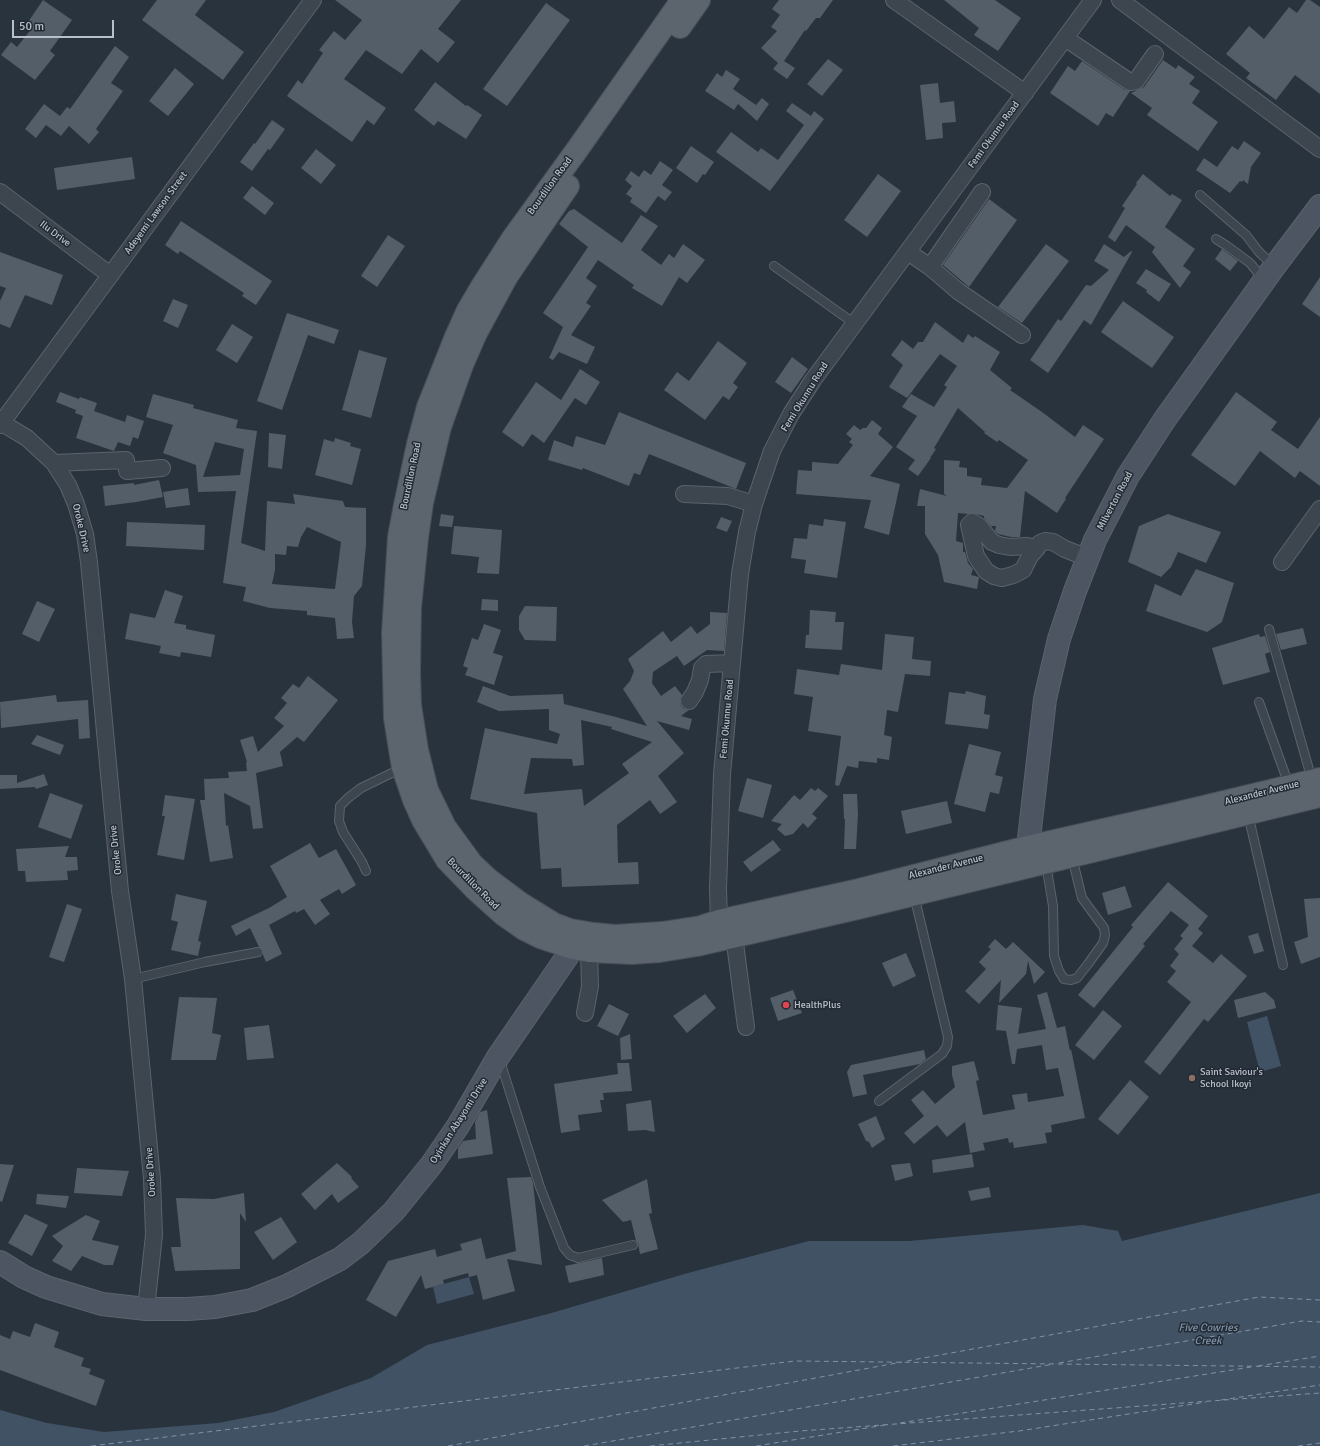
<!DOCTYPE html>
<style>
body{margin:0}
#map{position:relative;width:1320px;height:1446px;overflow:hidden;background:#29333e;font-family:Signika,sans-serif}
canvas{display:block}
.scale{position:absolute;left:12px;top:20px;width:102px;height:18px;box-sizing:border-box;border:2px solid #bac0c9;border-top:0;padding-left:5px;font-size:12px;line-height:14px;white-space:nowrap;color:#bac0c9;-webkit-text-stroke:3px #222a34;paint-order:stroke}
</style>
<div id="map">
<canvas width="1320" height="1446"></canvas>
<div class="scale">50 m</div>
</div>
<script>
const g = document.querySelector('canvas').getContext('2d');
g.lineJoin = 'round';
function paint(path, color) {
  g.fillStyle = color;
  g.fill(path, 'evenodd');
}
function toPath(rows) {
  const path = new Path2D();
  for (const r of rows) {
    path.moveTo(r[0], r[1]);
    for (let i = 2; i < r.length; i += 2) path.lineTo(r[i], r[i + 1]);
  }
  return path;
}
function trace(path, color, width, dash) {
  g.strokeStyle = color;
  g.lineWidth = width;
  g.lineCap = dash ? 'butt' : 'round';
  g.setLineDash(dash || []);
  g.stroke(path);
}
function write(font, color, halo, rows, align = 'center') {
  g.font = font + ' Signika,sans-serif';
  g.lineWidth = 3;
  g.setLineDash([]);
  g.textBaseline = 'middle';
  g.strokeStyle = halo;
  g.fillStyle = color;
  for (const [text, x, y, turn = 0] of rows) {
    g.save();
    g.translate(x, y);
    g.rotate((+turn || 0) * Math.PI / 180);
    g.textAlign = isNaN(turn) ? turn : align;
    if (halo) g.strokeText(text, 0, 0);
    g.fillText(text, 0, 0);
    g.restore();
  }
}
paint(toPath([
 [1267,1016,1281,1066,1260,1072,1247,1022],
 [1320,1193,1320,1446,0,1446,0,1410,47,1423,104,1432,218,1423,274,1412,371,1378,427,1345,548,1314,688,1273,809,1241,909,1241,1083,1225,1118,1231,1122,1241],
 [469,1277,474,1294,437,1304,433,1287]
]), '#415265');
trace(toPath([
 [907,1361,1259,1297,1320,1300],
 [1059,1363,1302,1321,1320,1322],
 [1258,1366,1320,1356],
 [1221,1400,1320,1385],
 [900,1423,1251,1367],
 [91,1446,795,1361,1320,1367],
 [448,1446,902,1362],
 [584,1446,1054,1364],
 [650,1446,800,1431,1320,1393],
 [756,1446,885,1425],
 [893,1446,1019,1431,1206,1402],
 [1298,1446,1320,1443]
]), '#7f92a8', 1, [5, 4]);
paint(toPath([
 [43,0,72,20,50,51,55,55,35,80,1,55,11,42,17,47,32,28,26,25],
 [157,0,206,0,195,15,244,52,223,80,142,20],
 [335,0,461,0,438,29,455,42,438,63,421,49,402,74,366,50,344,79,386,108,374,125,367,120,352,142,287,96,298,80,302,84,323,53,319,50,334,31,345,40,362,20],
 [779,0,833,0,820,18,816,18,806,31,805,30,784,61,795,68,787,79,773,69,778,63,761,48,777,31,771,27,780,15,772,9],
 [944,0,995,0,1021,18,998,51,974,35,979,28],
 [1306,0,1310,0,1320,7,1320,94,1295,75,1276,100,1246,78,1250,73,1226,54,1249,26,1264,39,1289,7,1297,13],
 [546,3,570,20,507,106,483,89],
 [115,46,129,57,111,83,123,91,96,129,99,132,89,144,69,126,61,136,46,125,36,138,25,129,44,104,60,116,67,107,70,109],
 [828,59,843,70,822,96,807,84],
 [1163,60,1176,69,1178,65,1195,77,1189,84,1200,91,1192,103,1218,122,1198,151,1147,115,1152,108,1131,93,1144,87],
 [1082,61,1125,90,1130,91,1113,117,1106,113,1098,126,1050,93,1068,66,1075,71],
 [175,68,194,84,168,116,149,101],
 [726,70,740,79,733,89,756,105,762,98,769,104,757,121,738,104,734,110,705,91,717,73,722,77],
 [435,82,466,106,467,105,482,115,466,139,438,121,434,126,414,110],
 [938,83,940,103,954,101,956,122,942,123,943,138,926,140,920,85],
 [792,103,811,116,814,111,824,119,770,191,716,152,731,132,758,152,761,148,778,160,804,125,786,111],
 [272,120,285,129,270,150,268,149,252,171,240,162,254,143,255,144],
 [1244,141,1261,153,1251,167,1248,184,1243,180,1242,182,1240,181,1230,193,1196,170,1204,158,1217,167,1232,146,1238,150],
 [691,146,714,162,705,175,703,174,697,183,676,168],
 [316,149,336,165,321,184,301,168],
 [132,157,135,179,57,190,54,168],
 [660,161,673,170,662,185,672,192,665,201,658,196,646,213,630,202,632,198,626,194,632,186,625,180,631,171,639,177,644,170,651,175],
 [878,174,901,191,867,237,844,220],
 [1143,174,1170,196,1172,194,1182,200,1165,227,1195,249,1183,266,1191,272,1180,288,1152,252,1155,247,1126,225,1115,242,1108,237,1125,208,1122,206,1137,184,1136,183],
 [252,186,274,203,265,215,243,198],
 [989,199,1017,220,969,287,943,265],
 [574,209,622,243,641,215,658,226,641,250,661,265,669,254,674,258,683,244,705,260,687,283,679,277,662,306,632,288,634,285,598,260,586,278,597,286,586,303,591,306,571,335,595,347,587,364,559,352,553,360,549,358,563,327,543,313,588,247,559,224,569,211],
 [181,221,272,281,256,305,242,296,244,293,180,251,178,254,165,245],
 [388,235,405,246,377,287,361,276],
 [1046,244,1069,261,1022,323,998,307],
 [1104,244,1124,257,1131,251,1132,252,1091,325,1084,320,1048,373,1030,360,1058,319,1061,321,1086,285,1091,286,1109,270,1094,261],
 [1222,249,1238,261,1230,271,1215,259],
 [0,252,63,275,52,305,25,295,10,328,0,324,0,301,6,288,0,286],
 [1146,269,1171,284,1159,302,1146,292,1147,290,1136,283],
 [1320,277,1320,317,1302,304],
 [173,299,188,305,178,328,163,321],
 [1123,301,1174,337,1152,368,1101,332],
 [287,313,339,330,334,344,308,335,282,410,257,401],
 [935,322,963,343,968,334,973,338,975,336,1000,352,990,370,1012,388,1010,390,1042,412,1075,437,1083,425,1104,439,1065,498,1066,499,1057,513,1025,491,1020,537,1011,537,998,534,995,531,996,526,991,526,984,518,984,516,971,513,968,514,958,513,956,541,963,543,963,552,965,552,968,563,973,569,971,575,979,577,977,589,944,582,938,555,925,534,925,506,917,506,920,489,947,496,944,494,944,460,960,461,959,467,967,468,967,476,982,478,981,485,1007,488,1028,460,999,440,997,442,984,433,985,432,958,408,934,448,936,449,930,458,931,458,918,476,908,469,915,460,896,447,917,416,902,407,911,394,934,407,947,387,944,385,957,366,940,354,907,398,889,387,903,365,891,355,902,340,913,349,918,342,923,342],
 [232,324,253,337,237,363,216,350],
 [718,341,747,363,733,383,738,387,729,400,723,396,705,420,664,390,677,372,689,381],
 [359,350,387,358,371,418,342,410],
 [792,357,808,369,791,393,775,382],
 [580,369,600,382,586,405,575,398,544,443,532,434,523,447,502,432,536,382,561,400],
 [60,392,79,399,80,397,97,403,94,411,125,422,127,415,144,421,138,439,133,437,130,446,118,442,114,451,76,438,83,416,75,413,76,410,56,402],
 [1236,392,1277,422,1271,430,1298,449,1320,417,1320,486,1300,471,1295,478,1260,451,1235,486,1191,455],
 [153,394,194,405,193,408,238,420,236,428,257,431,241,543,265,551,267,501,295,504,293,494,343,501,345,507,366,508,366,545,362,586,354,596,352,622,354,638,337,639,335,618,307,615,307,611,270,608,243,601,246,587,223,583,236,491,198,492,196,465,163,453,173,425,146,417],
 [215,442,244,449,240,475,203,477],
 [307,527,341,542,335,589,272,584,275,570,275,554,286,555,287,546,298,547,301,537],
 [619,412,746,463,736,489,649,454,640,475,634,473,629,486,583,468,582,470,548,460,554,440,573,447,576,436,605,445],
 [872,420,882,428,878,434,893,447,870,476,900,484,889,535,864,528,871,500,796,494,798,470,812,471,812,462,838,464,853,445,849,442,852,439,846,434,854,425,860,430,863,428,866,428],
 [269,433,286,435,282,469,268,467],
 [335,438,351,443,350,446,361,449,352,485,315,475,324,439,334,442],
 [159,480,163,497,136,502,105,506,103,486,134,483,134,485],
 [188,488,190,505,166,508,163,492],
 [441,514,454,516,452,527,439,526],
 [1168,514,1221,532,1206,563,1178,552,1171,567,1161,577,1128,562,1139,526],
 [721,517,732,521,727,532,716,528],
 [824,519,846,522,837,578,804,573,806,560,791,558,794,538,807,539,809,524,823,526],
 [127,522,205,525,204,550,126,546],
 [454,526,502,530,499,574,477,573,479,557,451,554],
 [1196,569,1234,583,1222,622,1207,632,1146,611,1155,584,1181,596],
 [165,590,183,596,174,623,186,625,186,629,215,635,211,657,181,652,180,657,159,653,161,646,125,639,130,613,155,618],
 [482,599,498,600,498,611,481,610],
 [37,601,55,609,39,642,22,634],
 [525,606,557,607,556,641,525,640,519,630,519,616],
 [810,610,836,612,835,622,844,622,842,650,805,648,806,635,809,635],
 [710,612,727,613,724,651,707,650,684,666,677,656,653,672,652,683,661,696,675,686,682,695,680,700,681,706,684,709,689,710,681,716,692,719,689,730,657,721,684,753,658,776,677,802,660,814,650,800,617,825,618,863,638,862,639,884,562,887,561,868,541,869,537,813,470,799,485,728,557,744,560,734,549,730,549,709,499,711,477,702,483,686,510,696,563,694,564,704,616,717,647,726,623,689,630,681,634,671,628,659,663,631,671,642,691,626,697,634,710,624],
 [581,720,612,727,611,729,652,742,622,764,629,773,584,806,582,789,524,794,531,758,572,759,573,766,584,765],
 [484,624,501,630,493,653,503,656,494,685,465,675,468,668,463,666,472,638,478,640],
 [1303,628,1307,644,1281,650,1276,634],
 [885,634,914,637,912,659,931,661,930,676,905,674,898,712,887,710,884,735,892,737,889,760,877,758,877,763,859,761,858,768,847,766,839,786,835,785,841,736,808,731,813,697,794,694,797,669,839,675,841,664,882,670],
 [1259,634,1260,637,1265,636,1270,652,1265,654,1270,672,1223,685,1212,648],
 [308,676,338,700,304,742,297,737,280,752,283,766,256,773,263,828,253,829,250,806,224,793,226,826,228,825,233,858,210,862,200,800,205,800,204,779,229,778,228,772,247,771,246,763,247,762,240,740,253,736,258,752,284,726,274,718,287,703,281,698,293,684,299,688],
 [966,691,986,696,984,714,990,715,988,729,945,724,949,692,965,694],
 [56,695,57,702,88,700,90,738,79,739,78,719,1,728,0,702],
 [37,735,64,745,60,755,31,744],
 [969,744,1001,752,995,775,1003,777,999,794,990,792,985,812,954,804],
 [44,774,48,785,36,789,35,787,0,789,0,775,17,775,17,783],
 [747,778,772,785,763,818,738,811],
 [811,788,815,791,818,788,828,796,812,814,817,818,808,828,803,823,793,834,785,836,777,829,782,824,771,821,794,795,800,800],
 [50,793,83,805,71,839,38,827],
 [843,794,857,794,858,814,856,849,844,849,845,819,844,819],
 [165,795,195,799,184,860,157,855,165,816,162,816],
 [947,801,952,823,906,834,901,811],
 [773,840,781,850,751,872,743,862],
 [310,843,319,858,336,849,356,885,342,894,339,889,320,900,330,914,315,925,304,909,296,913,295,911,269,925,282,954,266,962,263,955,263,951,259,947,250,928,236,936,231,926,269,908,287,897,270,866],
 [69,846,65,857,77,857,78,870,67,871,68,880,26,882,25,871,18,871,16,849],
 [1168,882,1208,916,1198,929,1203,933,1192,946,1213,963,1221,954,1247,976,1208,1022,1204,1019,1160,1075,1144,1062,1191,1002,1167,982,1176,971,1170,966,1179,954,1174,949,1183,938,1180,936,1189,925,1171,911,1143,944,1145,946,1094,1008,1078,995,1133,927,1131,925],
 [1125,886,1132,907,1108,915,1102,893],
 [176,894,207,901,198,941,201,942,198,956,171,950,178,922,171,920],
 [1320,898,1320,957,1301,964,1294,942,1308,937,1304,899],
 [67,904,82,909,64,962,49,957],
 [1258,933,1264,951,1254,954,1248,936],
 [995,939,1006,949,1013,942,1045,972,1034,984,1028,961,1026,974,999,1003,1001,980,979,1004,965,991,986,969,979,962,991,949,988,947],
 [906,953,916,976,893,987,882,963],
 [793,990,802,1013,778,1021,770,998],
 [1047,992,1057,1028,1065,1026,1070,1051,1071,1049,1085,1118,1051,1125,1052,1132,1045,1133,1047,1143,1014,1148,1013,1142,1009,1143,1008,1138,983,1143,985,1150,970,1153,965,1122,947,1137,937,1125,914,1144,904,1133,924,1116,911,1100,923,1090,935,1104,955,1087,952,1075,952,1066,974,1061,979,1080,976,1081,983,1115,1015,1109,1012,1095,1027,1093,1028,1102,1064,1096,1058,1068,1046,1070,1042,1045,1017,1049,1015,1064,1012,1064,1006,1031,996,1030,998,1005,1022,1008,1018,1034,1046,1029,1037,995],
 [1265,992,1274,1000,1276,1008,1238,1018,1234,1000],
 [705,994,716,1008,687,1033,673,1016],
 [179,997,217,998,212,1033,221,1035,216,1060,171,1060],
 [609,1004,629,1014,618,1036,597,1026],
 [1103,1010,1122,1026,1094,1060,1075,1045],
 [269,1025,274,1058,247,1060,244,1028],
 [630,1034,632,1059,621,1060,620,1038],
 [924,1050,926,1059,920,1064,863,1075,867,1094,853,1097,847,1072,851,1065],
 [617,1063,629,1063,632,1091,603,1093,604,1100,600,1100,602,1112,578,1115,580,1130,561,1133,554,1084,618,1074],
 [1130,1080,1149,1097,1118,1135,1098,1119],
 [651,1100,655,1132,645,1130,628,1131,626,1104],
 [487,1110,493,1154,458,1159,458,1148,463,1141,476,1139,475,1122,480,1112],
 [876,1116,885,1139,872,1148,869,1142,866,1141,858,1124],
 [972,1154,974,1167,933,1173,932,1160],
 [337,1163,352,1177,351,1178,359,1187,338,1203,332,1194,315,1210,301,1194],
 [910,1163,913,1176,895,1181,891,1165],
 [0,1164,14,1165,2,1202,0,1201],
 [77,1168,129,1171,122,1196,74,1193],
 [531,1177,533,1183,542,1265,507,1259,515,1291,483,1300,477,1275,469,1277,468,1273,443,1280,444,1284,425,1289,421,1275,396,1317,366,1300,388,1261,435,1249,437,1257,462,1250,460,1244,481,1238,486,1259,516,1251,507,1178],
 [647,1179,652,1213,649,1214,658,1249,640,1254,638,1243,636,1241,631,1220,623,1222,602,1200],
 [989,1187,991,1197,971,1201,968,1191],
 [244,1193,246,1222,240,1213,240,1269,175,1271,171,1247,181,1247,176,1198,214,1199],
 [37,1194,69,1196,66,1208,36,1204],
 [25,1214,48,1225,32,1256,8,1243],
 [86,1215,100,1221,92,1240,119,1246,113,1265,104,1265,82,1256,71,1271,52,1261,63,1246,52,1236],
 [281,1217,297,1242,273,1260,254,1232],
 [602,1258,604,1275,569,1283,565,1266],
 [35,1323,59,1332,54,1347,84,1358,81,1366,91,1369,89,1374,105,1380,96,1406,0,1370,0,1335,10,1339,13,1331,30,1337]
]), '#535e69');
const lane = toPath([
 [1200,195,1246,235,1259,252,1274,266],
 [1216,239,1227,246,1250,263,1264,280],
 [774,266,855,324],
 [1269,629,1312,780],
 [1259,702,1289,785],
 [1248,814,1283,965],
 [1046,864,1053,906,1054,956,1059,971,1064,979,1071,980,1077,978,1088,964,1103,943,1105,935,1104,928,1082,898,1072,857],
 [366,871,362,862,343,832,339,821,340,806,348,798,361,788,402,768],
 [133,979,205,962,258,952],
 [500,1061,540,1187,564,1248,570,1255,578,1258,633,1245],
 [879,1101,942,1054,947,1046,948,1037,914,895]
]);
const street = toPath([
 [894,0,1025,93],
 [1120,0,1320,149],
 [1065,38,1130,82,1136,81,1155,54],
 [0,192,110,275],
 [908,252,930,267,958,291,1022,335],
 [930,267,982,192],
 [2,423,27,438,54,463,68,485,76,504,85,534,89,562,120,891,133,979,152,1179,154,1235,146,1309],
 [0,425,313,0],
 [54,463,126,460,127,471,162,468],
 [684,494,728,496,754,504],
 [1037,548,1027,546,1010,547,999,545,992,542,979,526,972,522,969,525,976,556,986,571,994,576,1002,578,1013,575,1023,570,1030,556,1037,548,1040,543,1045,541,1053,542,1065,549,1088,558],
 [1282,562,1320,509],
 [689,701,695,692,700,680,702,668,706,664,732,663],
 [719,921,718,888,722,774,740,574,747,532,754,504,772,451,791,414,813,380,1093,0],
 [734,936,746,1027],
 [585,1013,590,986,589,951]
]);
const secondary = toPath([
 [1028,847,1045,699,1059,639,1075,591,1095,540,1128,476,1165,419,1274,267,1320,206],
 [0,1262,24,1277,46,1287,102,1304,146,1309,188,1309,215,1307,252,1300,287,1286,340,1259,361,1243,394,1211,432,1164,458,1126,498,1057,573,948]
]);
const primary = toPath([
 [682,0,579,147,513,238,481,288,468,310,455,339,428,407,418,444,405,505,399,537,393,633,395,718,403,768,414,800,423,820,447,860,475,889,504,915,524,929,540,937,573,948,589,951,632,953,660,951,697,945,862,907,1320,796],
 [680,27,699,0],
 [568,186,507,276,476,333,462,365,440,427,422,503,417,538,410,608,409,673,410,705,417,750,427,790,445,827,472,864,488,879,520,903,554,924,570,930,594,934,615,936,662,933,701,927,719,921,859,890,1028,847,1174,814,1320,779]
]);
trace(lane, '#5b636c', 10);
trace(street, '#5b636c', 18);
trace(secondary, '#5b636c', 24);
trace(primary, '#474e58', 24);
trace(lane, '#3d454e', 8);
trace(street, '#3d454e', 16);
trace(secondary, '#4c5561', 22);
trace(primary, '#5c646e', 22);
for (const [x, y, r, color] of [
 [786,1005,4,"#e0444e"],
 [1192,1078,4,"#8d6e63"]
]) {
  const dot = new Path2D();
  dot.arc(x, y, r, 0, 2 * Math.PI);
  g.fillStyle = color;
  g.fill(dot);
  trace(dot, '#222a34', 1.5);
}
write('10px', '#bac0c9', '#222a34', [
 ["Femi Okunnu Road",994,135,-54],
 ["Bourdillon Road",550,186,-54],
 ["Adeyemi Lawson Street",156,213,-54],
 ["Ilu Drive",55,234,37],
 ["Femi Okunnu Road",805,397,-58],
 ["Bourdillon Road",411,476,-78],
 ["Milverton Road",1115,501,-62],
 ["Oroke Drive",81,528,77],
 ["Femi Okunnu Road",727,719,-85],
 ["Alexander Avenue",1262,793,-14],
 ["Oroke Drive",116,850,-96],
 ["Alexander Avenue",946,867,-14],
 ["Bourdillon Road",473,884,45],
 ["Oyinkan Abayomi Drive",459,1121,-58],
 ["Oroke Drive",151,1172,-94]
]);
write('10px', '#bac0c9', '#222a34', [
 ["HealthPlus",794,1005],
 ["Saint Saviour's",1200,1072],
 ["School Ikoyi",1200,1084]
], 'left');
write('italic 11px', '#7f92a8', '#222a34', [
 ["Five Cowries",1208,1328],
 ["Creek",1208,1341]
]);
</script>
